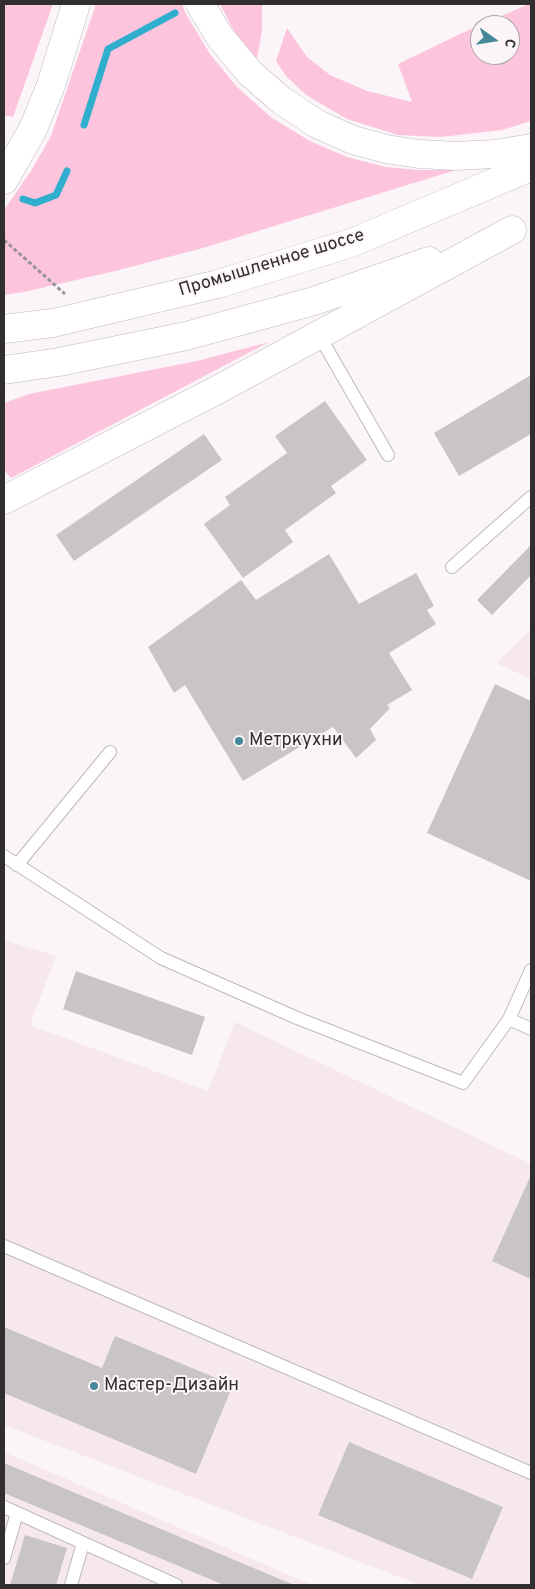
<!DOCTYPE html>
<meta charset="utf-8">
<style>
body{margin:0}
#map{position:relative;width:535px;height:1589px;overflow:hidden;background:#fbf5f8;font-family:Overpass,sans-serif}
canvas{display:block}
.frame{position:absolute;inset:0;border:5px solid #302e2f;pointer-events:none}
.north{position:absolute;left:470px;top:15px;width:50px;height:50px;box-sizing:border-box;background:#fbf5f8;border:1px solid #aaa5a8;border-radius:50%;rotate:103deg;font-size:14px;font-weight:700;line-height:20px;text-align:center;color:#302e2f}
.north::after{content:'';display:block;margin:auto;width:18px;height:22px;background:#46889a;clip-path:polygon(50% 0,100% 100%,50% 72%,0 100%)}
</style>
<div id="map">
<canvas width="535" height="1589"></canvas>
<div class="frame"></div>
<div class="north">С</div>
</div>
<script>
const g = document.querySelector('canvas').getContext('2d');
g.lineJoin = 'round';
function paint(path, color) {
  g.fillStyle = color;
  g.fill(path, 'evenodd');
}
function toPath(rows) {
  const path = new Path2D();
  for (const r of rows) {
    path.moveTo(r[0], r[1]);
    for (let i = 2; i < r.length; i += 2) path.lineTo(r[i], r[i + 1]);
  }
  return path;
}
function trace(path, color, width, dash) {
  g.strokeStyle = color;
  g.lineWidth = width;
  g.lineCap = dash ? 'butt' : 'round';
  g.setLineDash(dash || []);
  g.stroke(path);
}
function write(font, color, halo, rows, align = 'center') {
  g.font = font + ' Overpass,sans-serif';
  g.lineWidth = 4;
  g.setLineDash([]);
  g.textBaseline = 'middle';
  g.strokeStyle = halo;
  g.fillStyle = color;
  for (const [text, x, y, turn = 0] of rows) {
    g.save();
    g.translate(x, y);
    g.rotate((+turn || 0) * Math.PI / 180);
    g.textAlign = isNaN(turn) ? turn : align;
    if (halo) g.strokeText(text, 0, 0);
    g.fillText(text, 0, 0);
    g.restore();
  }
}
paint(toPath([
 [531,629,531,679,496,663],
 [4,940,56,956,30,1025,208,1091,235,1022,531,1164,531,1585,420,1585,4,1425],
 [4,1452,312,1585,4,1585]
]), '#f6e8ee');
paint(toPath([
 [4,4,53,4,13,117,4,115],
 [96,4,182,4,186,14,210,54,237,87,272,118,310,141,347,157,386,167,418,170,456,170,203,248,115,271,24,292,4,295,4,210,31,171,51,136],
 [220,4,262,4,262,30,257,59,234,31],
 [529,4,531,4,531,121,502,130,441,137,398,135,347,119,306,95,286,76,276,61,287,28,307,57,330,75,367,91,412,102,398,64,462,33],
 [480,25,510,25,510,55,480,55],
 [269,342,11,478,4,470,4,403,29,394,197,361]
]), '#fdc4de');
trace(toPath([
 [84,125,108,49,175,13],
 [23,199,35,203,56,195,67,171]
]), '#2faecd', 7);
paint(toPath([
 [531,375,531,434,459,476,434,433],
 [325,401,367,460,331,486,336,493,285,530,293,542,243,578,204,524,230,505,225,497,287,453,275,436],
 [204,434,222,460,74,561,56,535],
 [531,545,531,575,492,615,477,600],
 [329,554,359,604,416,573,434,606,427,610,436,624,389,653,412,690,387,705,390,708,370,729,376,740,356,758,333,727,243,781,185,685,174,693,148,647,241,580,256,600],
 [495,684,531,701,531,881,427,833],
 [76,971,205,1017,192,1055,63,1009],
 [531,1175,531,1279,492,1261],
 [4,1327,102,1368,115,1336,233,1385,196,1474,4,1393],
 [349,1442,503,1507,472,1579,318,1515],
 [4,1463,294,1585,224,1585,4,1493],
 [25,1535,67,1548,56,1585,10,1585]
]), '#c9c4c6');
const lane = toPath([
 [319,335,388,455],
 [452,567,531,497],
 [4,856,161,958,297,1018,463,1083,509,1019],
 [17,865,110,752],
 [531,970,509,1019,531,1029],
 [4,1246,531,1473],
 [4,1507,176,1585],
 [4,1558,17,1513],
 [71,1585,83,1543]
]);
const secondary = toPath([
 [200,4,220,37,250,73,281,100,317,124,353,140,386,149,419,154,456,156,495,154,531,148],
 [4,180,33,129,51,85,76,4],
 [4,329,53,323,218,284,351,243,531,167],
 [4,370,59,362,186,336,314,301,429,261],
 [4,500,219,389,512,230]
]);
trace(lane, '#beb9bb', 14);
trace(secondary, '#beb9bb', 29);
trace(toPath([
 [4,240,65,294]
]), '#989496', 3, [4, 2.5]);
trace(lane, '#fff', 12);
trace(secondary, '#fff', 28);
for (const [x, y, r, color] of [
 [239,741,5,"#46889a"],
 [94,1386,5,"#46889a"]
]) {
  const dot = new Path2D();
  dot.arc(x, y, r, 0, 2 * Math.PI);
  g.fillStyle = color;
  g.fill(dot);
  trace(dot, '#fbf5f8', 2);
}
write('18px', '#302e2f', '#fbf5f8', [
 ["Промышленное шоссе",272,264,-17]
]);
write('18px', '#302e2f', '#fbf5f8', [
 ["Метркухни",249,741],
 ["Мастер-Дизайн",104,1386]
], 'left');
</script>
